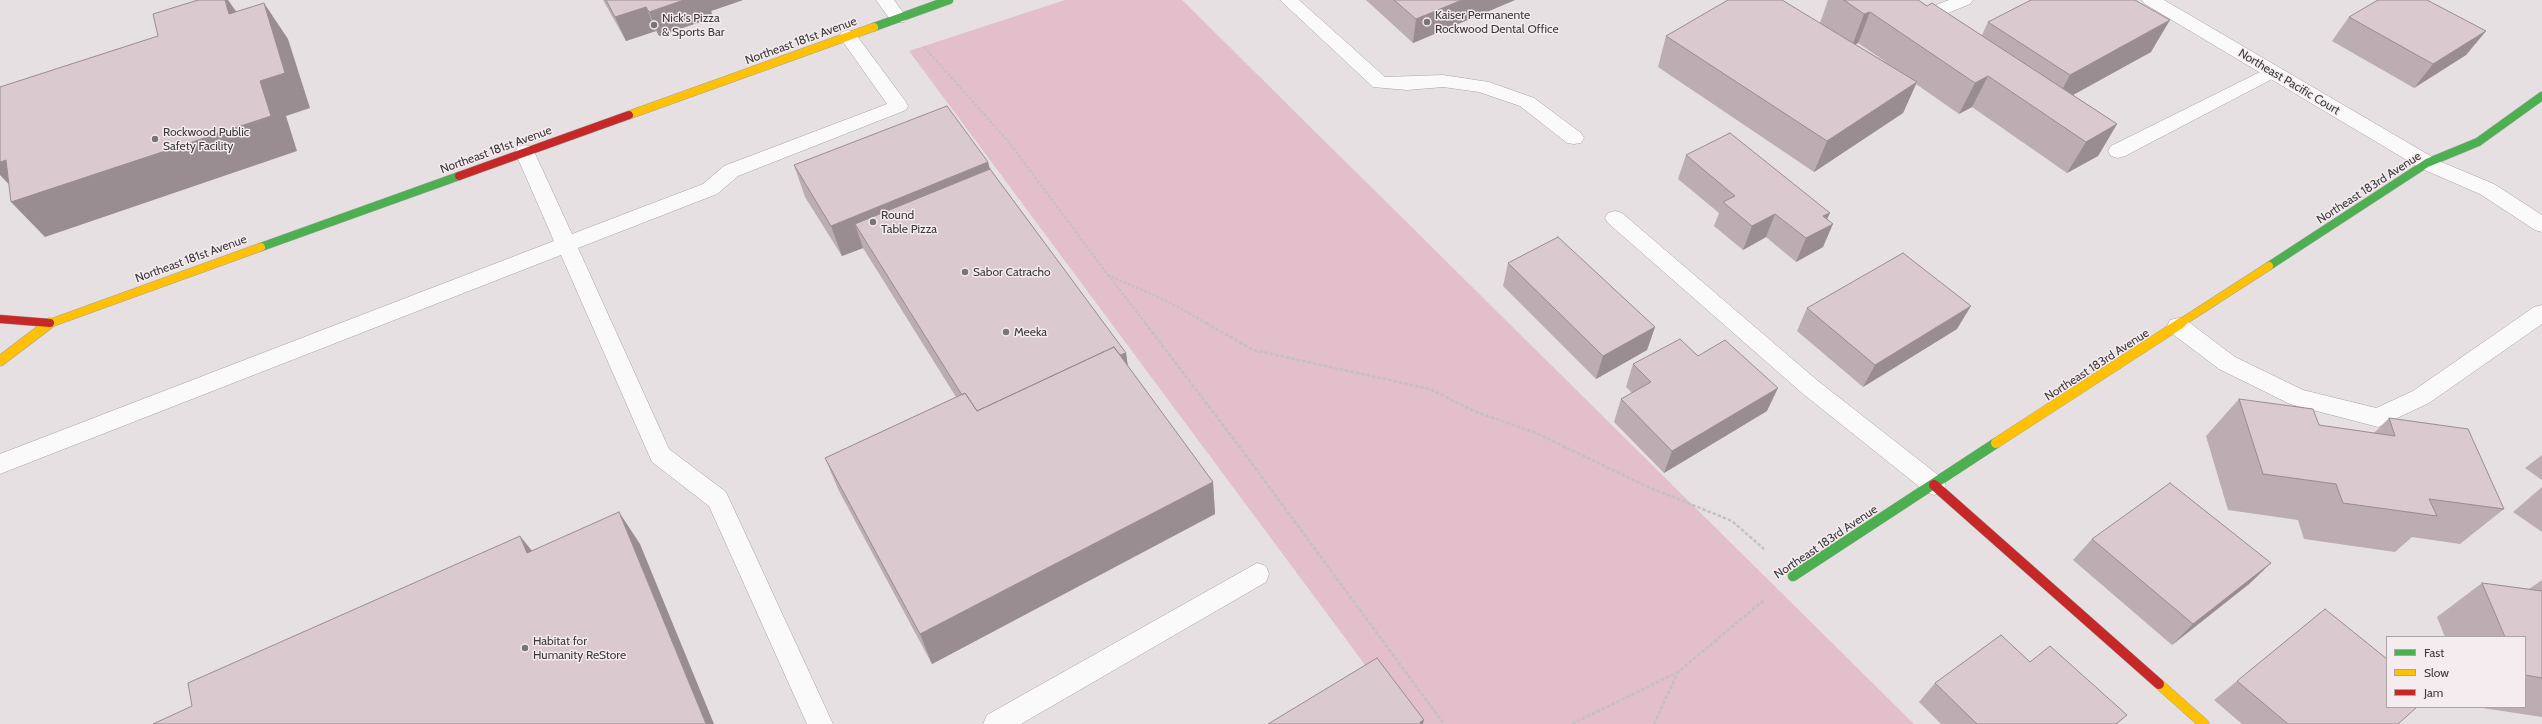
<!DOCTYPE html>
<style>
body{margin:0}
#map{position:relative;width:2542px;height:724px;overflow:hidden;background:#e6e0e2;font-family:Cabin,sans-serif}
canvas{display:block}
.legend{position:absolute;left:2386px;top:636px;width:140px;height:72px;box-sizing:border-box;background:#f5ecef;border:1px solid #aca5a7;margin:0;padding:5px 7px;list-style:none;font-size:12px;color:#3e3a3b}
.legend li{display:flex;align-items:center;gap:8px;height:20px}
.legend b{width:20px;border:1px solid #aca5a7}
</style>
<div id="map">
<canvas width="2542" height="724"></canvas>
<ul class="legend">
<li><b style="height:5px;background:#4caf50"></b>Fast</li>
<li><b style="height:5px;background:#ffc107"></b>Slow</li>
<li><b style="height:5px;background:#c62828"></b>Jam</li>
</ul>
</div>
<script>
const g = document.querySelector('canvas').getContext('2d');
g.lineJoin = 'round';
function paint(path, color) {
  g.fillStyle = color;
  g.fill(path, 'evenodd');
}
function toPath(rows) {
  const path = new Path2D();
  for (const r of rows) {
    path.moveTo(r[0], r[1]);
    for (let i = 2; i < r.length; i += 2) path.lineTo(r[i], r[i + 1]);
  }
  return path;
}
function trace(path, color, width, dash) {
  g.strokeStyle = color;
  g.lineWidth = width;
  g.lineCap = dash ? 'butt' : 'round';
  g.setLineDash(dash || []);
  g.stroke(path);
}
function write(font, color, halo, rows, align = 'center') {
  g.font = font + ' Cabin,sans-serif';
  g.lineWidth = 3;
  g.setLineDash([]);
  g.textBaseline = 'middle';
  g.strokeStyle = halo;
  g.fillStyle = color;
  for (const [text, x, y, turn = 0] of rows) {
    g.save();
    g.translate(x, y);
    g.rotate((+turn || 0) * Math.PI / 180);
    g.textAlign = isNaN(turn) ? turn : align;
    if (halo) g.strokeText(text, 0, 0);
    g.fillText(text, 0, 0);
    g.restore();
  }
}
paint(toPath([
 [1065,0,1182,0,1914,724,1409,724,909,51]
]), '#e3becb');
const lane = toPath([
 [1280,0,1299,0,1385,77,1443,75,1489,82,1534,98,1581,133,1584,138,1581,143,1574,144,1567,143,1520,106,1479,92,1443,87,1407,90,1373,87,1280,0],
 [1949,0,1973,0,1970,4,1948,13,1936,13,1933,9,1936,5,1949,0],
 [848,30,854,32,906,102,908,106,906,110,738,176,717,194,578,248,669,449,726,492,833,724,807,724,709,506,652,462,561,255,0,474,0,454,554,241,515,152,518,147,525,145,532,147,572,234,703,184,724,166,887,104,839,36,842,32,848,30],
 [2272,66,2278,68,2281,72,2278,76,2125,156,2118,158,2111,156,2108,151,2111,146,2272,66],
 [2427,156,2494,184,2542,215,2542,232,2535,230,2480,194,2420,168,2417,163,2420,158,2427,156],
 [1615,211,1622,213,1818,381,1942,478,1946,485,1942,492,1934,495,1926,492,1802,393,1608,223,1605,218,1608,213,1615,211],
 [2542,305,2542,324,2429,403,2378,427,2290,404,2219,369,2170,332,2167,326,2170,320,2178,318,2186,320,2235,357,2303,390,2376,408,2413,391,2534,307,2542,305],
 [1257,563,1266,566,1269,574,1266,582,1021,724,983,724,987,715,1257,563]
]);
const street = toPath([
 [876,0,894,0,907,18,904,22,892,22,876,0],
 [2142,0,2164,0,2434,158,2437,163,2434,168,2427,170,2420,168,2145,4,2142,0]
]);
const fastFar1 = toPath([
 [874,27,949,0],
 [261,247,459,176],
 [2269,266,2427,163,2478,142,2542,96]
]);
const fast = toPath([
 [1793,576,1996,443]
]);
const slowFar1 = toPath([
 [629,115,874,27],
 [48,324,261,247],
 [2179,324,2269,266]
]);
const slow = toPath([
 [0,361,50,323],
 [1996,443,2181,323],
 [2159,684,2204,724]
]);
const jamFar1 = toPath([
 [459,176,629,115],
 [0,319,50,323]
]);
const jam = toPath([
 [1934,485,2159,684]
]);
trace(lane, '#a6a2a3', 1);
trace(street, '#a6a2a3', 1);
trace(fastFar1, '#a6a2a3', 9);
trace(fast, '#a6a2a3', 11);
trace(slowFar1, '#a6a2a3', 9);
trace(slow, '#a6a2a3', 11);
trace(jamFar1, '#a6a2a3', 9);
trace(jam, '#a6a2a3', 11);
trace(toPath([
 [924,47,1008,141,1108,275,1167,301,1208,324],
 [1108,275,1146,324]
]), '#c3c1c1', 2, [2.5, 2]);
trace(toPath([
 [1145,323,1239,446,1444,724],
 [1206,323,1253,350,1430,389,1476,412,1534,432,1646,486,1732,521,1764,549],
 [1572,724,1678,672],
 [1654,724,1678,672,1764,600]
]), '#c3c1c1', 2.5, [3.5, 2]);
paint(lane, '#fbfafb');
paint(street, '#fbfafb');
trace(fastFar1, '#4caf50', 8);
trace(fast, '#4caf50', 10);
trace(slowFar1, '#ffc107', 8);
trace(slow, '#ffc107', 10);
trace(jamFar1, '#c62828', 8);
trace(jam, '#c62828', 10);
paint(toPath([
 [603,0,743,0,711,11,712,14,708,15,709,19,659,36,656,31,626,41],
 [1366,0,1515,0,1413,43],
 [1828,0,1918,0,1927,6,1982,35,1988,22,2151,52,2073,95,2117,124,2098,156,2067,173,1972,107,1959,114,1916,84,1903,113,1814,172,1658,67,1666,36,1820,23],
 [1858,43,1889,64,1855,44],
 [2349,17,2486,31,2466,55,2414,88,2332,41],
 [1686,155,1827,219,1823,247,1796,262,1766,237,1743,250,1714,226,1719,213,1678,179],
 [988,162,990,169,1126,353,1128,366,1213,482,1215,514,932,664,839,491,825,458,956,397,863,248,842,256,805,197,794,165],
 [1508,263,1655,327,1647,350,1596,379,1503,286],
 [1807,308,1957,329,1863,387,1797,331],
 [1698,356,1767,411,1664,473,1614,422,1621,399,1632,393,1626,387,1633,364],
 [2239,399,2319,425,2374,433,2389,418,2504,509,2460,544,2412,537,2395,552,2304,539,2298,520,2228,510,2206,436],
 [2542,455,2542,480,2525,468],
 [2542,487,2542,532,2513,512],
 [2092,539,2271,563,2249,584,2172,645,2073,560],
 [2542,580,2542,717,2476,707,2525,707,2525,637,2445,637,2437,617,2482,583,2529,589],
 [2030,662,2127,715,2117,724,1941,724,1919,702,1935,683],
 [2237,681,2398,724,2242,724,2214,700]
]), '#bbadb2');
paint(toPath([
 [225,0,228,0,248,28,229,14],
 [684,0,743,0,711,11,712,14,708,15,709,19,659,36,649,12],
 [1462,0,1515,0,1413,43,1416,19],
 [264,3,288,39,310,108,286,116,297,151,45,237,11,202,22,198,0,175,0,162,260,81],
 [646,7,656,31,626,41,615,17],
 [1870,12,1858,43,1852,46,1864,14],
 [2170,20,2151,52,2053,106,2070,75],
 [2486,31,2466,55,2414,88,2433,64],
 [1988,76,1972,107,1959,114,1975,83],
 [1917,82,1903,113,1814,172,1827,141],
 [2117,124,2098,156,2067,173,2086,142],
 [988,162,995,193,855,224,863,248,842,256,831,226],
 [1830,213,1822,230,1833,224,1823,247,1796,262,1806,238,1823,216],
 [1775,214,1766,237,1743,250,1752,226],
 [1971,306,1957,329,1863,387,1875,365],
 [1655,327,1647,350,1596,379,1603,356],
 [1126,353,1129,376,980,422],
 [1778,388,1767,411,1664,473,1672,451],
 [1213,482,1215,514,932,664,920,634],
 [619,512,640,544,714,724,706,724],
 [520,536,545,567,527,553],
 [2271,563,2249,584,2172,645,2193,624],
 [1424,720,1423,724,1419,724,1420,722]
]), '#998d91');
const building = toPath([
 [198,0,225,0,229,14,264,3,285,73,260,81,271,116,11,202,6,160,0,162,0,87,158,36,153,14,198,0],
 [606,0,684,0,649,12,646,7,615,17,606,0],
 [1394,0,1462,0,1416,19,1394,0],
 [1728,0,1782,0,1917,82,1827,141,1666,36,1728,0],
 [1844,0,1918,0,1927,6,1932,3,2117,124,2086,142,1988,76,1975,83,1870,12,1864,14,1844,0],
 [2031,0,2135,0,2170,20,2070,75,1988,22,2031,0],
 [2378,0,2427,0,2486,31,2433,64,2349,17,2378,0],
 [947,106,988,162,831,226,794,165,947,106],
 [1730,133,1830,213,1823,216,1833,224,1806,238,1775,214,1752,226,1723,202,1735,196,1686,155,1730,133],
 [990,169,1126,353,1120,355,1114,347,977,411,965,393,962,395,855,224,990,169],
 [1558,237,1655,327,1603,356,1508,263,1558,237],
 [1903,253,1971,306,1875,365,1807,308,1903,253],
 [1680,339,1698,356,1725,340,1778,388,1672,451,1621,399,1651,382,1633,364,1680,339],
 [1114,347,1213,482,920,634,825,458,965,393,977,411,1114,347],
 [2239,399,2313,409,2319,425,2395,436,2389,418,2468,429,2504,509,2429,499,2437,516,2343,503,2336,484,2263,474,2239,399],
 [2170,483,2271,563,2193,624,2092,539,2170,483],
 [619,512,706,724,153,724,192,706,188,683,520,536,527,553,619,512],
 [2482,583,2542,591,2542,678,2525,675,2525,637,2505,637,2482,583],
 [2325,609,2387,659,2387,707,2417,707,2398,724,2288,724,2237,681,2325,609],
 [2001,635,2030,662,2050,646,2127,715,2116,724,1977,724,1935,683,2001,635],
 [1377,658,1424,720,1420,722,1421,724,1268,724,1377,658]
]);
paint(building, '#dac9cf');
trace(building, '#998d91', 1);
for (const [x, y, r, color] of [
 [1427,22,4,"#797475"],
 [654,25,4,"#797475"],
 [155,139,4,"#797475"],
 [873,222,4,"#797475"],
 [965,272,4,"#797475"],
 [1006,332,4,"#797475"],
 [525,648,4,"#797475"]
]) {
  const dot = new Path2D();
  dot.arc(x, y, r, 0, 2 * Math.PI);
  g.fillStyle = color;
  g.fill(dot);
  trace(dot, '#f5ecef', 1.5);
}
write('12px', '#3e3a3b', '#f5ecef', [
 ["Kaiser Permanente",1435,15],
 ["Rockwood Dental Office",1435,29],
 ["Nick's Pizza",662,18],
 ["& Sports Bar",662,32],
 ["Rockwood Public",163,132],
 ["Safety Facility",163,146],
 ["Round",881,215],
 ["Table Pizza",881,229],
 ["Sabor Catracho",973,272],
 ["Meeka",1014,332],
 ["Habitat for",533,641],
 ["Humanity ReStore",533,655]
], 'left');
write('12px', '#3e3a3b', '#f5ecef', [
 ["Northeast 181st Avenue",801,41,-20],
 ["Northeast Pacific Court",2289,82,31],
 ["Northeast 181st Avenue",496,150,-20],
 ["Northeast 183rd Avenue",2369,188,-33],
 ["Northeast 181st Avenue",191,259,-20],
 ["Northeast 183rd Avenue",2097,365,-33],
 ["Northeast 183rd Avenue",1826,542,-34]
]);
</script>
